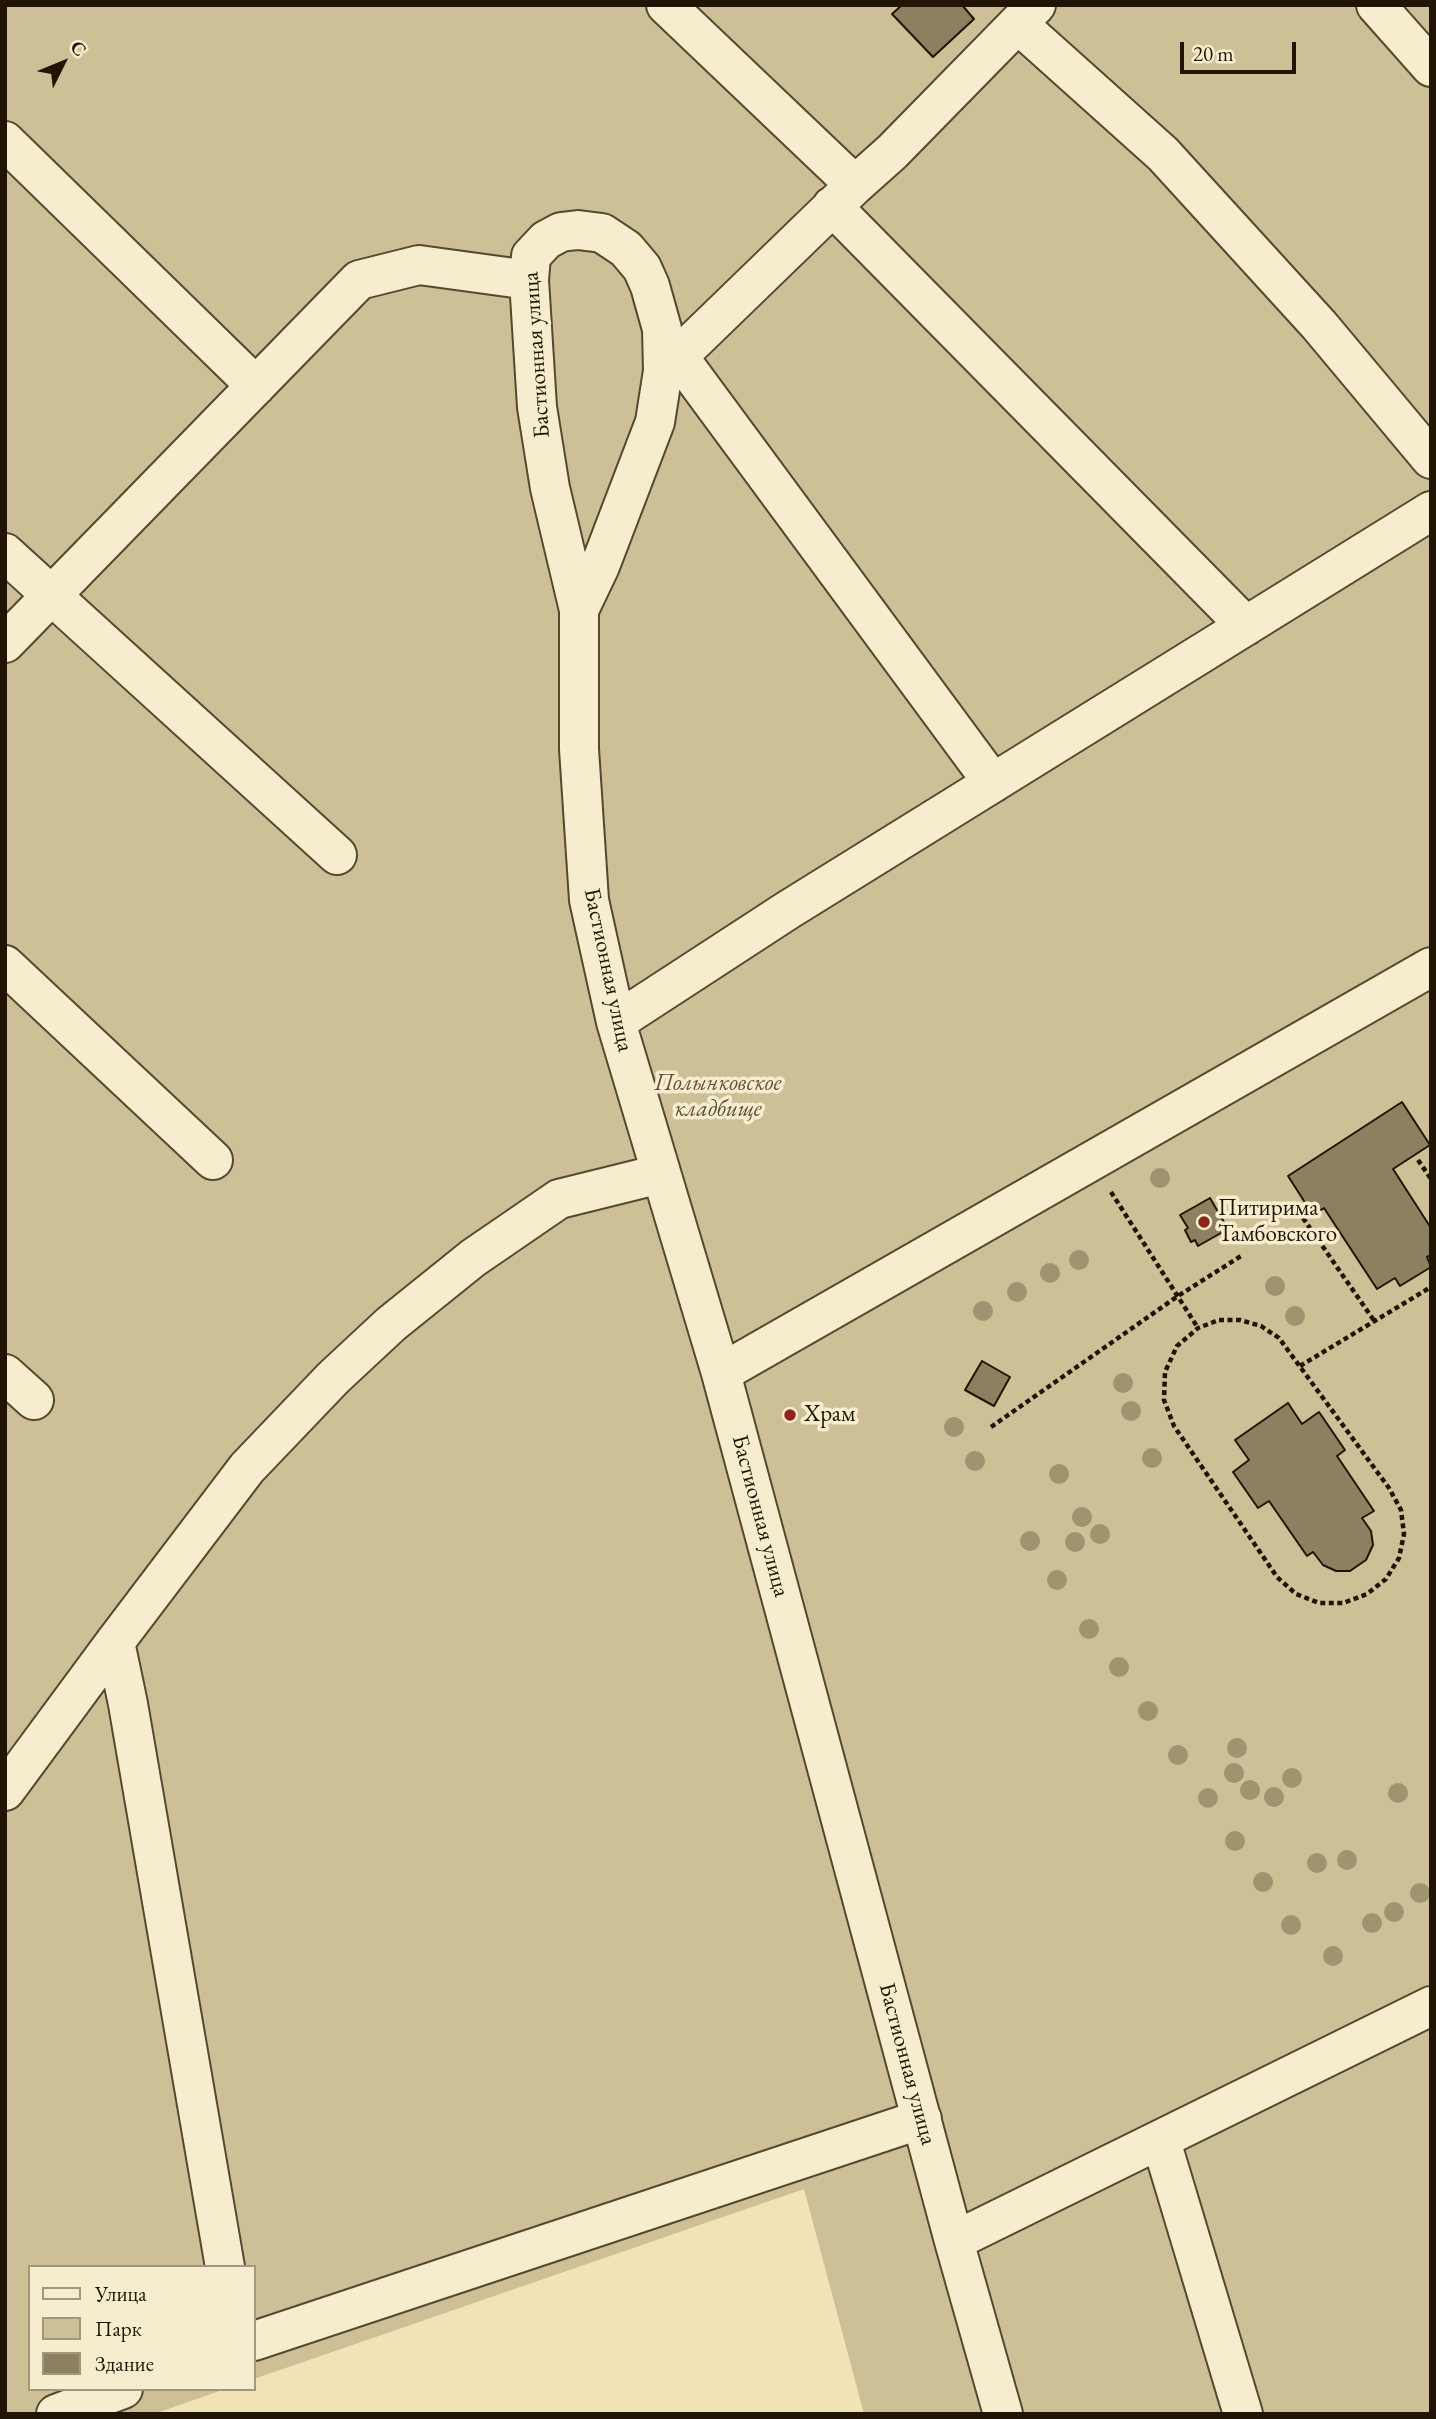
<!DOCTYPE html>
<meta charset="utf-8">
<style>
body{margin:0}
#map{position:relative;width:1436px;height:2419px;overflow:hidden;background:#f1e3b5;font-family:"EB Garamond",serif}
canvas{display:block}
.frame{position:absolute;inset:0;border:7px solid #201505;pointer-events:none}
.legend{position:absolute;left:28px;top:2265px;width:228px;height:126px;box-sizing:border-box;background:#f6edcf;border:2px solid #a0977e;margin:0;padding:9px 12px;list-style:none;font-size:21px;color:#201505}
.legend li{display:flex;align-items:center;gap:14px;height:35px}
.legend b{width:35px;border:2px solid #a0977e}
.north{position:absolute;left:28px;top:28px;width:70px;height:70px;-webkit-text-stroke:5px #f6edcf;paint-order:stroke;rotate:47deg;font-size:19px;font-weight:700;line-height:28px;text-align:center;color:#201505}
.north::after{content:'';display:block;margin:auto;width:24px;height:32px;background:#201505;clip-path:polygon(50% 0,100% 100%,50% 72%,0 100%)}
.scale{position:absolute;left:1180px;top:42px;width:116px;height:32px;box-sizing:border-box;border:4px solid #201505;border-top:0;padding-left:9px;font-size:21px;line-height:24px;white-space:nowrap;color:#201505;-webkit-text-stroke:5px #f6edcf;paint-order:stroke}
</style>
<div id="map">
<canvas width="1436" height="2419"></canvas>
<div class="frame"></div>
<ul class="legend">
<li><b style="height:9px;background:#f6edcf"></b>Улица</li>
<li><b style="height:19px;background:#cdc097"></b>Парк</li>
<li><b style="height:19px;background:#8d8061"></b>Здание</li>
</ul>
<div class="north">С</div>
<div class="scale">20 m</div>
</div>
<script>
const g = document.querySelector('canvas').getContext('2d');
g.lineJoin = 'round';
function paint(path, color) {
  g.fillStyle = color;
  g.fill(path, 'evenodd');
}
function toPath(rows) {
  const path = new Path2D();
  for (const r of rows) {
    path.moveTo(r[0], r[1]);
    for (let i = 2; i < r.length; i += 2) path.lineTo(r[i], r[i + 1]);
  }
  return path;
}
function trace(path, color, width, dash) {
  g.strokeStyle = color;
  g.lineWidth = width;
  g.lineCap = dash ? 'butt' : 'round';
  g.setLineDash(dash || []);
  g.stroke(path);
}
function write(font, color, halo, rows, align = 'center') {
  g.font = font + ' "EB Garamond",serif';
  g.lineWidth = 7;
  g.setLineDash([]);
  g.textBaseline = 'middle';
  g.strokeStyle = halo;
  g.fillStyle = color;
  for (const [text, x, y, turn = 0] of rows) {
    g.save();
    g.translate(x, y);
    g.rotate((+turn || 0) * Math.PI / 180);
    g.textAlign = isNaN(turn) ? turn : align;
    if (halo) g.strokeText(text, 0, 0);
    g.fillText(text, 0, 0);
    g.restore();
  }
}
paint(toPath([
 [5,5,1431,5,1431,2414,864,2414,804,2189,254,2379,254,2267,30,2267,30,2389,225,2389,154,2414,5,2414]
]), '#cdc097');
const building = toPath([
 [902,5,962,5,974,19,933,57,892,14,902,5],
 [1402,1102,1430,1145,1393,1169,1431,1228,1431,1255,1427,1257,1431,1267,1400,1286,1395,1278,1377,1289,1324,1208,1313,1215,1288,1176,1402,1102],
 [1210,1198,1228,1229,1198,1246,1195,1240,1191,1242,1185,1230,1188,1228,1180,1215,1210,1198],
 [982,1361,1010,1377,994,1406,965,1390,982,1361],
 [1288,1403,1302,1424,1319,1412,1345,1450,1337,1456,1374,1511,1362,1518,1371,1531,1373,1545,1366,1560,1350,1571,1336,1571,1323,1565,1313,1552,1307,1556,1269,1501,1258,1508,1233,1472,1249,1460,1235,1440,1288,1403]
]);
paint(building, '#8d8061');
trace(building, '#201505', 2);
const minor = toPath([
 [666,5,855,185],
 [1376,5,1431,67],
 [1018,24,1163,154,1319,325,1431,459],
 [5,141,256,386],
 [832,206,1246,626],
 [678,356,993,783],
 [663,371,855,185,892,152,1036,5],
 [5,553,337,855],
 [579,610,600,566,655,422,663,371,662,329,650,286,642,268,626,249,602,233,578,230,561,232,546,240,531,256,529,280,537,407,550,488,579,610,579,749,589,900,616,1022,721,1373,954,2241,1003,2414],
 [5,643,359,280,419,265,529,280],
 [5,965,213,1160],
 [616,1022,788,910,1431,511],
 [721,1373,1431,967],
 [5,1374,34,1400],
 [115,1642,128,1704,225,2267],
 [5,1791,115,1642,247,1468,333,1378,391,1324,473,1258,559,1199,660,1174],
 [1161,2141,1243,2414],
 [954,2241,1431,2006],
 [254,2341,922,2119],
 [56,2414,123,2389]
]);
trace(minor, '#544831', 42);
trace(toPath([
 [1418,1160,1431,1179],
 [1111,1192,1198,1328],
 [1303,1218,1375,1322],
 [1219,1320,1240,1320,1261,1326,1279,1338,1389,1488,1401,1510,1404,1534,1399,1558,1386,1579,1367,1594,1343,1603,1319,1603,1296,1594,1277,1577,1174,1426,1164,1400,1165,1372,1177,1346,1198,1328,1219,1320],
 [1300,1366,1431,1287],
 [991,1427,1178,1296,1241,1256]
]), '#201505', 4.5, [5, 3.5]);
trace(minor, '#f6edcf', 38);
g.fillStyle = '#a09370';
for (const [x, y] of [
 [1160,1178],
 [1079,1260],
 [1050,1273],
 [1275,1286],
 [1017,1292],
 [983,1311],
 [1295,1316],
 [1123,1383],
 [1131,1411],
 [954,1427],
 [1152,1458],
 [975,1461],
 [1059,1474],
 [1082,1517],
 [1100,1534],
 [1030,1541],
 [1075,1542],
 [1057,1580],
 [1089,1629],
 [1119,1667],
 [1148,1711],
 [1237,1748],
 [1178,1755],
 [1234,1773],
 [1292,1778],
 [1250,1790],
 [1398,1793],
 [1274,1797],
 [1208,1798],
 [1235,1841],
 [1347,1860],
 [1317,1863],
 [1263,1882],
 [1420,1893],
 [1394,1912],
 [1372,1923],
 [1291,1925],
 [1333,1956]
]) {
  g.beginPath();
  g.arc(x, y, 10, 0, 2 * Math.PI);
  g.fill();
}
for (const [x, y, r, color] of [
 [1204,1222,7,"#8f2418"],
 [790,1415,7,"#8f2418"]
]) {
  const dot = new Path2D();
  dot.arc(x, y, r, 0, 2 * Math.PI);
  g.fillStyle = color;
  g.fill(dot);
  trace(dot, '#f6edcf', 2.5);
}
write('23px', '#201505', '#f6edcf', [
 ["Бастионная улица",537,355,-94],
 ["Бастионная улица",608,970,78],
 ["Бастионная улица",760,1516,75],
 ["Бастионная улица",907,2064,75]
]);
write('italic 23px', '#5d5138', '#f6edcf', [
 ["Полынковское",718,1084],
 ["кладбище",718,1110]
]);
write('23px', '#201505', '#f6edcf', [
 ["Питирима",1218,1209],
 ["Тамбовского",1218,1235],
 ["Храм",804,1415]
], 'left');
</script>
